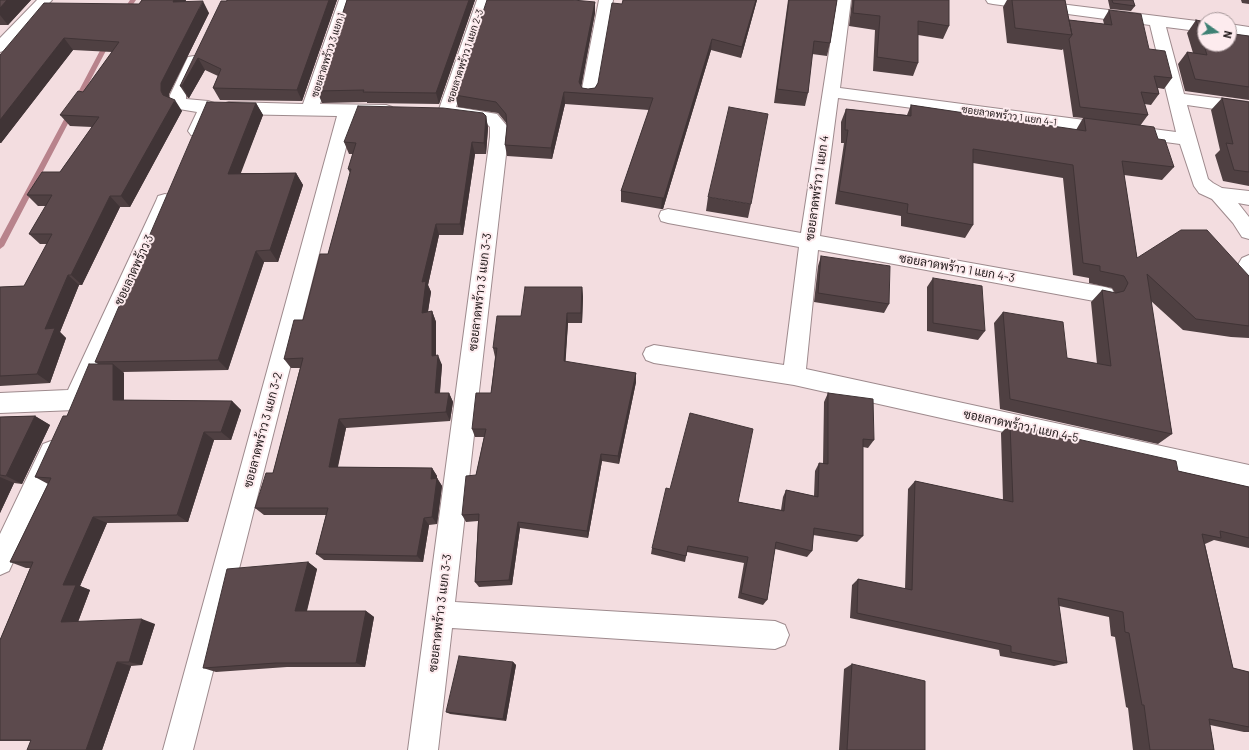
<!DOCTYPE html>
<meta charset="utf-8">
<style>
body{margin:0}
#map{position:relative;width:1249px;height:750px;overflow:hidden;background:#f3dde0;font-family:Barlow,sans-serif}
canvas{display:block}
.north{position:absolute;left:1197px;top:12px;width:40px;height:40px;box-sizing:border-box;background:#fdebee;border:1px solid #a59799;border-radius:50%;rotate:104deg;font-size:11px;font-weight:700;line-height:16px;text-align:center;color:#201819}
.north::after{content:'';display:block;margin:auto;width:14px;height:18px;background:#3e8174;clip-path:polygon(50% 0,100% 100%,50% 72%,0 100%)}
</style>
<div id="map">
<canvas width="1249" height="750"></canvas>
<div class="north">N</div>
</div>
<script>
const g = document.querySelector('canvas').getContext('2d');
g.lineJoin = 'round';
function toPath(rows) {
  const path = new Path2D();
  for (const r of rows) {
    path.moveTo(r[0], r[1]);
    for (let i = 2; i < r.length; i += 2) path.lineTo(r[i], r[i + 1]);
  }
  return path;
}
function paint(path, color) {
  g.fillStyle = color;
  g.fill(path, 'evenodd');
}
function trace(path, color, width, dash) {
  g.strokeStyle = color;
  g.lineWidth = width;
  g.lineCap = dash ? 'butt' : 'round';
  g.setLineDash(dash || []);
  g.stroke(path);
}
function write(font, color, halo, rows, align = 'center') {
  g.font = font + ' Barlow,Sarabun,sans-serif';
  g.lineWidth = 4;
  g.setLineDash([]);
  g.textBaseline = 'middle';
  g.strokeStyle = halo;
  g.fillStyle = color;
  for (const [text, x, y, turn = 0] of rows) {
    g.save();
    g.translate(x, y);
    g.rotate((+turn || 0) * Math.PI / 180);
    g.textAlign = isNaN(turn) ? turn : align;
    if (halo) g.strokeText(text, 0, 0);
    g.fillText(text, 0, 0);
    g.restore();
  }
}
paint(toPath([
 [130,0,136,0,127,13,123,13,122,12,130,0],
 [107,41,110,43,80,100,79,101,75,101,74,100,104,43,107,41],
 [71,110,74,112,4,246,0,249,0,239,68,112,71,110]
]), '#b8838c');
const minor = toPath([
 [37,0,52,0,6,50,0,52,0,38,37,0],
 [339,0,353,0,320,104,386,105,392,107,394,111,392,115,386,117,354,116,193,750,163,750,337,116,229,114,223,112,221,108,223,104,229,102,303,104,339,0],
 [477,0,491,0,456,107,497,114,507,126,508,137,455,602,775,621,785,625,789,635,785,645,775,649,452,628,438,750,408,750,490,137,490,127,486,123,450,117,446,118,440,116,438,112,477,0],
 [599,0,613,0,597,94,595,98,589,99,583,98,581,94,599,0],
 [837,0,851,0,840,88,1176,132,1150,25,993,4,988,3,986,0,1028,0,1205,22,1205,32,1166,27,1184,94,1249,102,1249,114,1187,105,1208,179,1213,183,1222,188,1249,191,1249,205,1238,203,1249,217,1249,239,1242,237,1233,223,1212,199,1199,193,1194,186,1180,144,838,98,820,236,1105,287,1112,289,1115,295,1112,301,1105,303,818,250,806,369,1249,465,1249,487,794,385,654,363,646,360,643,354,646,348,654,345,784,365,799,247,668,223,661,221,659,216,661,211,668,209,801,233,837,0],
 [1229,24,1249,27,1249,37,1229,34,1229,24],
 [194,56,200,57,202,61,186,95,186,99,208,101,214,103,216,107,203,135,197,137,191,135,188,131,197,112,179,109,172,106,170,102,170,95,186,61,188,57,194,56],
 [165,194,172,196,174,201,83,407,75,410,0,413,0,393,68,390,156,201,158,196,165,194],
 [1249,255,1249,284,1243,286,1236,284,1233,278,1239,263,1242,258,1249,255],
 [51,441,59,444,63,452,9,571,0,575,0,534,43,444,51,441]
]);
trace(minor, '#9e8a8d', 2);
paint(minor, '#fff');
paint(toPath([
 [0,0,31,0,8,25,0,25],
 [142,0,186,0,185,2,209,13,169,94,169,97,182,111,130,207,120,207,82,285,79,285,60,332,66,338,50,383,0,386,0,287,24,286,47,244,40,244,29,234,46,206,38,206,27,195,60,172,92,127,70,126,60,115,83,92,112,52,73,50,1,143,0,143,0,55,139,4],
 [227,0,337,0,302,101,220,100,213,88,218,76,205,70,189,98,188,98,180,86],
 [347,0,475,0,439,104,367,103,367,102,322,103,317,91],
 [757,0,741,58,711,50,663,209,661,209,621,202,621,191,649,110,565,104,552,159,507,156,505,145,507,124,498,113,458,107,455,95,595,2,595,13,581,86,582,88,588,89,595,88,598,83,622,4],
 [788,0,837,0,830,43,827,56,812,54,808,93,805,106,774,103],
 [852,0,949,0,949,26,943,39,918,35,918,63,913,76,873,71,875,30,849,26],
 [1007,0,1065,0,1069,20,1104,24,1103,20,1109,10,1149,49,1172,78,1164,89,1158,88,1159,94,1151,105,1144,104,1148,115,1140,126,1158,139,1174,167,1162,180,1124,175,1137,258,1249,276,1249,338,1231,337,1183,330,1151,301,1172,434,1158,444,1000,409,994,323,1003,312,1067,358,1097,364,1091,302,1102,290,1115,293,1112,288,1089,283,1089,278,1073,275,1063,178,973,163,973,225,965,238,901,226,901,216,835,204,844,143,841,143,841,122,846,109,907,115,911,105,1076,130,1083,118,1073,117,1063,49,1062,50,1007,43,1003,7],
 [1108,0,1133,0,1135,6,1131,11,1110,9],
 [1241,0,1249,0,1249,4,1242,3],
 [1196,20,1234,34,1249,36,1249,100,1185,91,1178,64,1187,52,1193,53,1187,33],
 [1222,98,1249,102,1249,186,1223,181,1215,155,1220,150,1211,110],
 [256,103,263,115,240,173,296,173,303,185,278,262,264,262,228,370,123,372,124,373,124,400,232,401,241,410,231,440,214,440,188,522,107,523,80,586,90,590,78,622,155,624,142,665,131,666,102,750,27,750,31,741,0,741,0,640,30,568,26,568,10,562,48,484,35,477,67,416,98,364,95,362],
 [486,116,488,128,486,154,475,154,463,235,439,235,428,285,431,292,428,312,432,311,436,322,436,355,442,365,440,393,449,393,453,402,450,421,346,428,338,467,432,468,437,476,437,478,442,486,437,524,429,525,423,562,324,560,316,554,326,515,264,515,255,508,273,473,300,368,291,368,284,359,303,320,328,254,350,173,348,169,353,154,349,154,344,142],
 [708,197,751,204,748,218,706,211],
 [821,256,889,304,884,313,814,302,818,266],
 [933,278,985,331,978,340,927,331,927,287],
 [582,287,583,297,582,323,568,323,565,362,636,373,636,382,619,464,602,461,588,538,520,528,512,585,479,587,475,582,478,521,466,522,462,515,476,475,484,437,475,437,472,429,491,393,495,357,493,348,521,316],
 [828,393,874,440,868,448,863,447,863,536,857,542,813,535,812,551,807,557,775,549,767,600,763,605,738,598,744,563,687,552,685,562,651,554,652,548,738,502,781,510,783,497,786,490,814,496,815,471,819,463,823,464,824,402],
 [35,416,50,425,22,484,14,483,0,513,0,417],
 [1010,424,1178,471,1249,487,1249,548,1214,540,1205,544,1233,668,1249,672,1249,732,1244,732,1210,725,1214,750,1133,750,1128,708,1126,707,1115,637,1111,636,1109,617,1059,606,1067,663,1054,666,1000,656,999,650,850,618,852,585,858,579,905,589,908,489,915,481,1003,500,1001,433],
 [308,562,317,569,307,611,366,611,374,617,365,667,287,667,216,672,203,668],
 [513,662,516,665,506,721,450,714,446,712],
 [852,664,925,750,839,750,844,669]
]), '#4f4042');
paint(toPath([
 [7,0,31,0,8,25,0,15,0,8],
 [174,0,186,0,180,13,173,2],
 [329,0,337,0,302,101,297,90],
 [469,0,475,0,439,104,436,93],
 [756,0,757,0,741,58,742,47],
 [203,1,209,13,169,94,168,102,163,95,161,91,161,83],
 [595,2,595,13,580,94,579,82],
 [64,38,73,50,1,143,0,143,0,120],
 [712,39,711,50,663,209,661,209,662,198],
 [198,58,205,70,189,98,182,86],
 [564,92,565,104,552,159,551,148],
 [175,100,182,111,130,207,121,196],
 [256,103,263,115,236,186,228,174],
 [486,116,488,128,486,154,484,143],
 [472,142,475,154,463,235,460,224],
 [296,173,303,185,278,262,270,250],
 [110,196,120,207,82,285,71,275],
 [436,224,439,235,428,285,431,292,426,323,422,313,422,282],
 [256,251,264,262,228,370,218,360],
 [68,275,79,285,60,332,66,338,50,383,37,374,45,329],
 [582,287,583,297,582,323,581,313],
 [432,311,436,322,436,365,432,356],
 [567,313,568,323,565,371,564,361],
 [438,355,442,365,439,402,435,393],
 [113,364,124,373,124,408,113,400],
 [636,373,636,382,619,464,618,456],
 [449,393,453,402,450,421,446,412],
 [232,401,241,410,231,440,221,432],
 [35,416,50,425,22,484,6,476],
 [339,419,346,428,336,474,329,467],
 [204,432,214,440,188,522,177,515],
 [601,454,602,461,588,538,587,531],
 [432,468,437,476,435,486,431,479],
 [0,477,14,483,0,513],
 [437,478,442,486,437,524,432,517],
 [93,517,107,523,80,586,90,590,76,627,61,622,63,585],
 [424,518,429,525,423,562,417,556],
 [518,522,520,528,512,585,509,580],
 [308,562,317,569,305,617,295,611],
 [366,611,374,617,365,667,356,663],
 [142,619,155,624,142,665,129,662],
 [117,662,131,666,102,750,86,750],
 [513,662,516,665,506,721,503,719]
]), '#403436');
const building = toPath([
 [0,0,7,0,0,8,0,0],
 [142,0,174,0,173,2,203,1,161,83,161,91,163,95,175,100,121,196,110,196,71,275,68,275,45,329,55,328,37,374,0,376,0,287,24,286,52,234,29,234,52,195,27,195,42,172,60,172,99,117,60,115,78,91,83,92,119,42,64,38,0,120,0,55,44,3,139,4,142,0],
 [227,0,329,0,297,90,213,88,221,69,198,58,182,86,180,86,221,1,227,1,227,0],
 [347,0,469,0,436,93,363,92,364,90,317,91,347,0],
 [487,0,573,0,595,2,579,82,582,88,588,89,595,88,598,83,612,3,622,4,623,0,756,0,742,47,712,39,664,198,662,198,621,191,653,98,564,92,551,148,505,145,507,126,506,114,496,102,455,95,487,0],
 [789,0,837,0,830,43,814,41,808,93,777,89,789,0],
 [854,0,949,0,949,26,918,21,918,63,877,57,880,16,853,13,854,0],
 [1012,0,1065,0,1072,35,1015,28,1012,0],
 [1112,0,1133,0,1135,6,1113,3,1112,0],
 [1109,10,1141,14,1149,49,1165,51,1172,78,1154,76,1159,94,1141,92,1148,115,1080,107,1069,39,1072,35,1069,20,1112,25,1109,10],
 [1196,20,1205,22,1205,44,1229,44,1229,25,1231,25,1234,34,1249,36,1249,87,1195,79,1187,52,1207,55,1196,20],
 [1222,98,1249,102,1249,172,1234,170,1226,143,1233,144,1222,98],
 [207,102,256,103,228,174,296,173,270,250,256,251,218,360,95,362,207,102],
 [911,105,1086,131,1084,118,1154,127,1158,139,1165,140,1174,167,1122,161,1137,258,1181,230,1207,230,1249,276,1249,326,1196,319,1147,274,1172,434,1010,399,1003,312,1063,322,1067,358,1111,366,1102,290,1116,293,1124,291,1128,283,1124,276,1100,271,1100,266,1083,263,1073,165,973,149,973,225,907,213,908,204,839,191,848,130,845,130,846,109,911,116,911,105],
 [358,106,443,108,483,113,486,116,484,143,472,142,460,224,436,224,422,282,426,281,422,313,432,311,432,356,438,355,435,393,449,393,446,412,339,419,329,467,432,468,431,479,437,478,432,517,424,518,417,556,316,554,328,508,255,508,266,473,273,473,303,358,284,359,294,320,303,320,320,254,328,254,351,169,348,169,356,143,344,142,358,106],
 [729,107,768,114,751,204,708,197,729,107],
 [821,256,890,266,889,304,818,293,821,256],
 [933,278,982,286,985,331,933,323,933,278],
 [525,287,582,287,581,313,567,313,564,361,636,373,618,456,601,454,587,531,518,522,509,580,475,582,479,514,462,515,466,476,476,475,486,429,472,429,476,393,491,393,497,348,493,348,497,316,521,316,525,287],
 [89,364,113,364,113,400,232,401,221,432,204,432,177,515,93,517,63,585,76,585,61,622,142,619,129,662,117,662,86,750,27,750,31,740,0,740,0,640,33,562,10,562,51,478,35,477,63,416,67,416,89,364],
 [828,393,873,399,874,440,863,439,863,536,814,528,812,551,776,542,767,600,741,593,748,557,688,546,686,556,652,548,666,488,670,489,690,413,753,429,738,502,784,511,786,490,818,497,819,463,828,464,828,393],
 [35,416,6,476,0,475,0,417,35,416],
 [1010,424,1176,461,1178,471,1249,487,1249,538,1220,531,1221,538,1202,534,1233,668,1249,672,1249,727,1209,719,1214,750,1150,750,1144,705,1142,705,1129,633,1125,632,1123,612,1058,598,1067,663,1011,652,1011,646,857,613,858,579,912,590,915,481,1013,502,1010,424],
 [308,562,295,611,366,611,356,663,276,663,203,668,227,569,308,562],
 [459,656,513,662,503,719,446,712,459,656],
 [852,664,925,681,925,750,847,750,852,664]
]);
paint(building, '#5c4a4d');
trace(building, '#403436', 1);
write('10px', '#201819', '#fdebee', [
 ["ซอยลาดพร้าว 3 แยก 1",328,55,-72],
 ["ซอยลาดพร้าว 1 แยก 2-3",465,56,-72],
 ["ซอยลาดพร้าว 1 แยก 4-1",1009,116,8]
]);
write('12px', '#201819', '#fdebee', [
 ["ซอยลาดพร้าว 1 แยก 4",817,188,-82],
 ["ซอยลาดพร้าว 1 แยก 4-3",957,268,10],
 ["ซอยลาดพร้าว 3",134,270,-65],
 ["ซอยลาดพร้าว 3 แยก 3-3",480,292,-83],
 ["ซอยลาดพร้าว 1 แยก 4-5",1021,426,12],
 ["ซอยลาดพร้าว 3 แยก 3-2",263,430,-75],
 ["ซอยลาดพร้าว 3 แยก 3-3",440,613,-83]
]);
</script>
